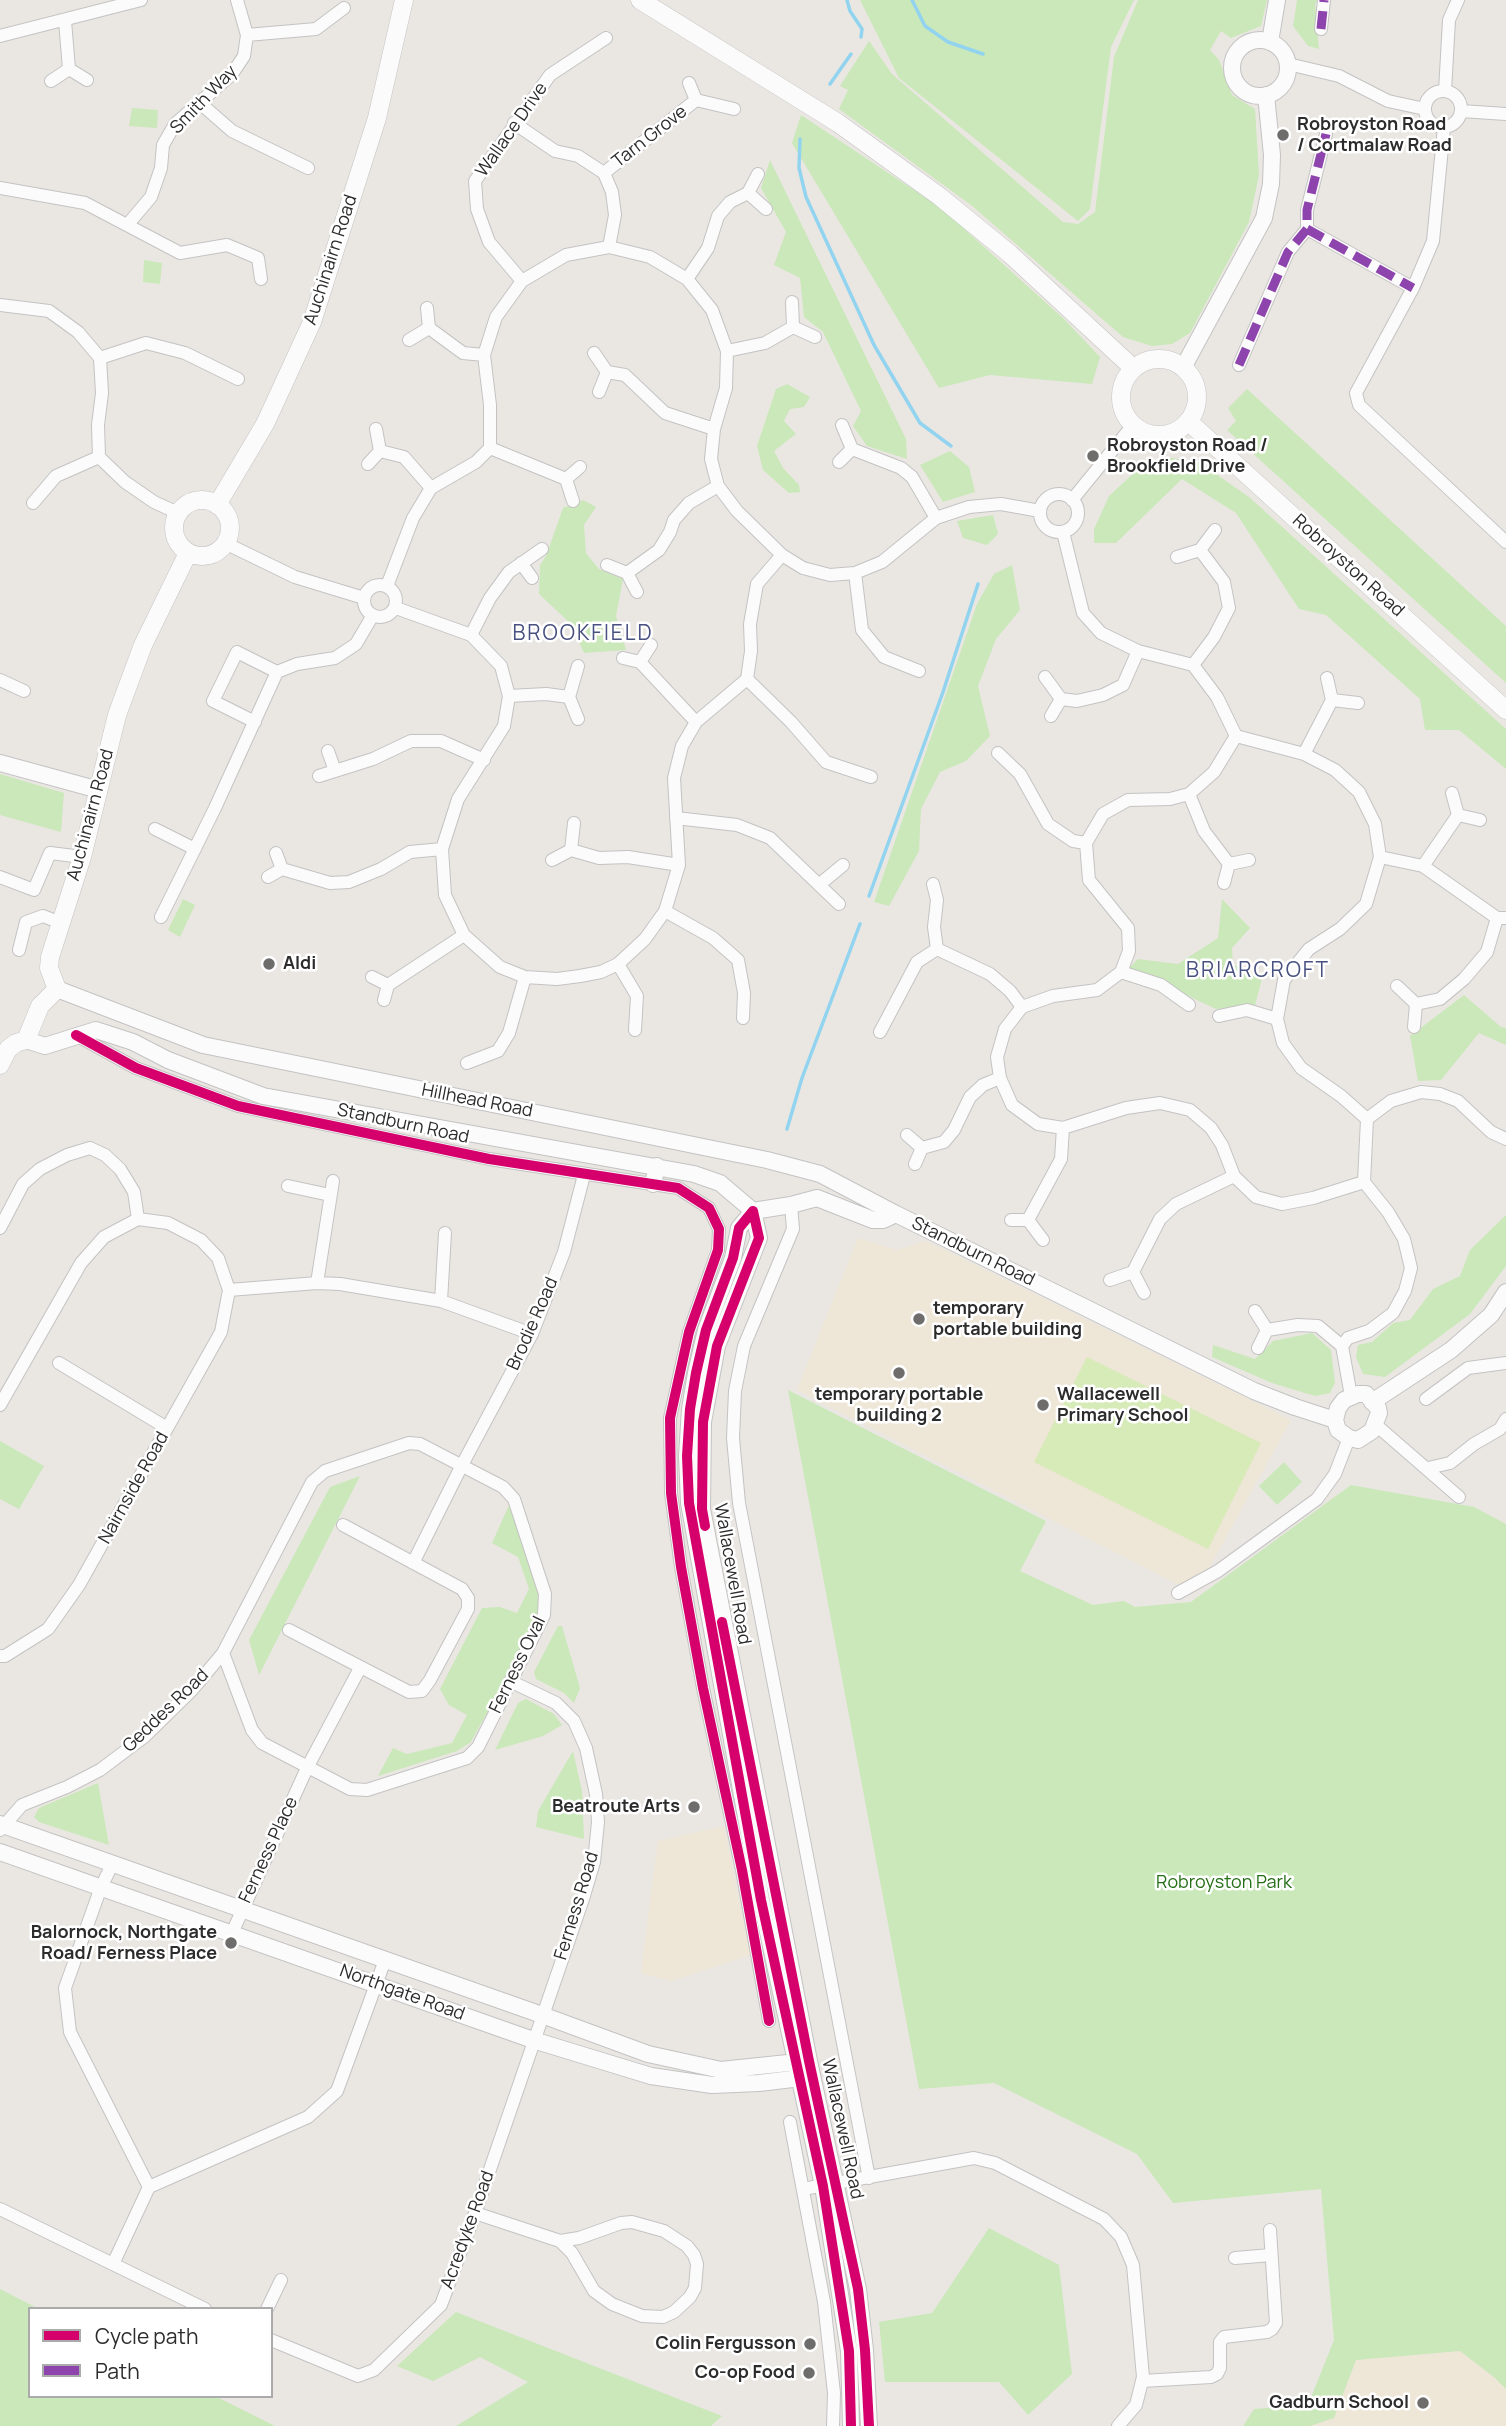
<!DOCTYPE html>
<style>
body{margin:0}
#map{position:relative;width:1506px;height:2426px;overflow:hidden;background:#eae7e2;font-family:Manrope,sans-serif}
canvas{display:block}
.legend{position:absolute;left:28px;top:2307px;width:245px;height:91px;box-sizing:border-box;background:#fff;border:2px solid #ababab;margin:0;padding:9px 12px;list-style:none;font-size:21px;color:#2c2c2c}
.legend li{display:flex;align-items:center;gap:14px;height:35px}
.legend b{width:35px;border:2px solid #ababab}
</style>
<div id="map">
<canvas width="1506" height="2426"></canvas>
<ul class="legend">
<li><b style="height:9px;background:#d6006c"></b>Cycle path</li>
<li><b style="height:9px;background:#8e44ad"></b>Path</li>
</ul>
</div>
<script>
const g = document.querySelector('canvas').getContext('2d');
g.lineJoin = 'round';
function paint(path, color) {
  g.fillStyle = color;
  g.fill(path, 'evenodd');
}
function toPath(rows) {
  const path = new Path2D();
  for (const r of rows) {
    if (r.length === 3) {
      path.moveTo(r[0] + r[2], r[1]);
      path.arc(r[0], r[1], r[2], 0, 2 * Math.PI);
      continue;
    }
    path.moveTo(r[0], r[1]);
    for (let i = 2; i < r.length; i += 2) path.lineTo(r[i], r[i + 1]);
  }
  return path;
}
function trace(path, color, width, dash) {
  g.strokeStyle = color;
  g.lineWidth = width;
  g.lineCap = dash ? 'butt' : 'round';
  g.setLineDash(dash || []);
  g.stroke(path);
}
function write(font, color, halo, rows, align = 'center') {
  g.font = font + ' Manrope,sans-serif';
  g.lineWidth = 5;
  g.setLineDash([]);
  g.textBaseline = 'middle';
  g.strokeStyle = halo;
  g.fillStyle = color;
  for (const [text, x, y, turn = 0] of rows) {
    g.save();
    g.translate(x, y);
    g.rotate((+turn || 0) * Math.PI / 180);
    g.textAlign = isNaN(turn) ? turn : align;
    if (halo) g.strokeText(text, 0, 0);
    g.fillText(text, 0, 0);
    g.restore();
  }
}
paint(toPath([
 [858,1238,897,1250,926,1241,1291,1420,1195,1593,797,1390],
 [724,1826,750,1955,671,1981,641,1973,658,1841],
 [1460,2351,1506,2387,1506,2426,1310,2426,1334,2418,1356,2360]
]), '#eee6d6');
paint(toPath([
 [860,0,1134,0,1111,47,1090,209,1078,221,899,78],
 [1138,0,1267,0,1261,26,1231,38,1221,31,1210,50,1219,60,1232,95,1255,109,1259,175,1249,222,1190,333,1172,344,1152,346,1123,337,971,205,839,109,848,90,840,86,869,41,892,74,1063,222,1078,224,1095,212,1114,57],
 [1297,0,1317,0,1315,5,1319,49,1308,46,1293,26],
 [132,108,158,110,157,128,129,126],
 [801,115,941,208,1064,319,1100,357,1092,384,990,375,939,388,792,143],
 [770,160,906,439,907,459,867,446,853,426,861,411,823,332,804,317,800,278,774,265,786,232,761,188],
 [144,260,162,263,160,284,143,282],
 [787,384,810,397,804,407,790,409,784,421,796,434,774,451,783,468,799,485,800,492,789,493,763,470,757,446,776,389],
 [1247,389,1506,626,1506,683,1227,430,1236,421,1228,408],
 [950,451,969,467,975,492,943,502,920,465],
 [1167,457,1200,463,1249,497,1506,729,1506,769,1459,730,1425,730,1420,699,1326,615,1299,609,1236,513,1182,479,1116,543,1094,543,1094,529,1109,496,1137,470],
 [583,500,596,507,584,525,586,553,599,569,623,579,616,616,626,650,584,653,571,624,539,594,540,565,546,556,563,508],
 [993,515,998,534,987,545,963,538,957,521],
 [1012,565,1020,610,996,639,978,686,990,736,966,761,940,772,921,809,919,851,889,906,874,902,977,604,994,574],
 [0,774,64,793,61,832,0,815],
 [183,899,195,905,180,937,168,930],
 [1222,899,1250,928,1232,948,1233,964,1262,979,1255,1005,1216,1009,1129,968,1138,959,1178,964,1218,938],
 [1464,995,1501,1027,1506,1028,1506,1045,1479,1033,1441,1080,1418,1081,1410,1036],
 [1506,1215,1506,1266,1470,1314,1385,1377,1363,1374,1356,1357,1358,1345,1372,1342,1393,1323,1410,1320,1433,1289,1460,1276,1470,1250],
 [1312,1333,1331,1350,1335,1383,1330,1393,1315,1396,1272,1383,1212,1357,1213,1345,1255,1359,1273,1341],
 [788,1390,1046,1521,1020,1571,1093,1605,1124,1601,1135,1607,1191,1602,1351,1485,1474,1507,1506,1524,1506,2389,1495,2378,1460,2351,1356,2360,1334,2418,1310,2426,1243,2426,1254,2409,1308,2405,1334,2340,1321,2189,1173,2203,1137,2154,994,2083,919,2089],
 [0,1441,44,1466,19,1509,0,1499],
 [1284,1462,1302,1482,1277,1505,1259,1486],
 [360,1476,259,1675,249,1640,330,1487],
 [509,1505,542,1601,540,1616,471,1742,457,1751,378,1776,393,1748,407,1754,452,1743,467,1715,449,1705,440,1689,482,1608,500,1607,517,1613,529,1589,518,1557,492,1543],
 [558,1626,562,1626,580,1688,574,1703,564,1693,536,1679,534,1672],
 [526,1699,554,1714,562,1725,543,1736,495,1750,518,1703],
 [573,1751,582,1791,584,1839,536,1827,538,1811],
 [98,1783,109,1845,39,1822,34,1817,39,1808],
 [989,2228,1059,2265,1072,2374,1028,2415,999,2382,885,2382,879,2322,932,2313],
 [0,2289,39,2309,30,2309,30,2396,215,2396,275,2426,0,2426],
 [456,2312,722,2416,711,2426,456,2426,528,2382,480,2357,433,2381,397,2366]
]), '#cae8b9');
paint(toPath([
 [1087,1357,1261,1443,1208,1549,1034,1462]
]), '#d6ebb7');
trace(toPath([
 [847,0,850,11,862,29,861,37],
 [912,0,925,26,948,42,983,54],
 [830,84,851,54],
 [800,139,799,168,806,197,874,345,920,423,951,446],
 [869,896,943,692,978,584],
 [787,1129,802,1078,860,924]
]), '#92d4f0', 3.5);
const minor = toPath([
 [65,21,69,69],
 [1321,29,1324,0],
 [247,35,316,29,344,8],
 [0,36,141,0],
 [1288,64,1339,76,1388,101,1425,109],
 [51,81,69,69,87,80],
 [689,83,696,100,734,109],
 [1445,91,1449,20,1458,0],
 [1443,109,18],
 [200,103,232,131,308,168],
 [1461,111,1506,114],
 [514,123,555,151,578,156,604,173,612,192,615,215,609,247],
 [1444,127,1433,241,1413,288,1356,393,1359,405,1506,542],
 [604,173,696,100],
 [758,174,748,193,766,209],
 [0,188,85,203,180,253,227,245,258,258,261,279],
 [128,224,151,197,161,168,163,145,175,124,232,74,244,56,247,35,237,0],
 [1307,229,1413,288],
 [687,279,708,248,718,216,730,202,748,193],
 [522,281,489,242,477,209,475,181,550,75,606,38],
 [792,302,793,327,815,337],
 [0,305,49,311,78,332,100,358,102,393,98,425,99,457,125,482,154,502,178,513],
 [429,328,463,353,484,355],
 [409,340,429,328,427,308],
 [727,351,765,343,793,327],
 [594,353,607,372,599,392],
 [100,358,146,343,185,353,238,379],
 [1239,365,1288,252,1307,229,1307,210,1326,134],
 [607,372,625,375,665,413,714,429],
 [490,448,566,479],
 [852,449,901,468,912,477,936,518],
 [380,451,404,457,431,488],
 [839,462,852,449,842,425],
 [368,464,380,451,376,429],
 [1059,513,19],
 [1072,500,1133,425],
 [573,501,566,479,580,467],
 [33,503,56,476,99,457],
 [1063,532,1083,613,1101,633,1138,651,1193,665,1217,697,1236,736,1304,754,1335,770,1359,792,1375,824,1380,857,1366,904,1340,929,1309,949,1284,980,1277,1019,1283,1043,1301,1068,1341,1096,1367,1119,1364,1182,1388,1212,1404,1239,1411,1268,1405,1291,1393,1313,1369,1331,1348,1338,1342,1346,1351,1396],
 [225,543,295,577,364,598],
 [1177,557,1200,550,1215,530],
 [521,563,532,578],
 [607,565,627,573,637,592],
 [627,573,659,550,670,532,674,520,689,503,718,486],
 [855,573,862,630,884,657,919,671],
 [380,601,16],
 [387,586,413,518,431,488,476,462,490,448,490,405,484,355,496,317,522,281,566,255,609,247,650,257,687,279,712,310,727,351,726,388,714,429,711,459,718,486,737,511,782,555,803,568,830,575,855,573,882,562,936,518,969,507,1001,504,1040,511],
 [396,608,471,635,501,666,509,696,504,726,458,799,442,849,445,895,464,935,500,967,525,977,557,979,580,976,601,972,618,964,645,939,665,911,679,865,674,778,682,746,696,722,747,679,751,651,750,624,757,584,782,555],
 [471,635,490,598,509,572,542,549],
 [623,658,640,662,651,645],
 [640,662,696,722],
 [1193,665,1214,637,1229,608,1224,582,1200,550],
 [578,666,569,697,578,719],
 [1045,677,1061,699,1051,716],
 [1327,678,1332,700,1358,703],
 [747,679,791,722,826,762,871,777],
 [0,680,24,691],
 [509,696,546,694,569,697],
 [1061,699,1077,701,1103,695,1123,685,1138,651],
 [255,722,213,701,237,652,277,672],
 [1236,736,1214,772,1189,794,1170,799,1128,800,1103,814,1086,843,1089,880,1128,928,1129,951,1121,972,1097,990,1053,996,1022,1007,1005,1029,997,1057,1000,1078,1012,1105,1038,1124,1063,1128,1126,1108,1160,1103,1190,1110,1211,1128,1222,1145,1234,1176,1256,1197,1282,1204,1313,1198,1364,1182],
 [328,751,335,771],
 [998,753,1020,774,1048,824,1073,841,1086,843],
 [1304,754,1332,700],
 [319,776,373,759,411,741,441,741,484,760],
 [1452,793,1458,815,1480,820],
 [1189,794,1204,831,1229,864],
 [676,818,737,825,770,838,839,904],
 [155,829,195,849],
 [571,850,599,858,628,857,679,865],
 [1380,857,1423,866,1497,918,1506,918],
 [552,860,571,850,574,823],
 [1423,866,1458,815],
 [282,869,330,883,349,882,381,869,410,852,442,849],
 [0,877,34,890,50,853,82,857],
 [268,877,282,869,276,853],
 [1224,883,1229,864,1249,860],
 [820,884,843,865],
 [665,911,713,938,738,960,744,993,743,1018],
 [161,917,215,808,277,672,297,664,335,658,356,644,373,615],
 [937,949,990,974,1010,991,1022,1007],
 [19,950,26,922,43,916,61,923],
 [618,964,637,996,635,1030],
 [1121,972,1161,985,1189,1005],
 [372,977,388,985,384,1000],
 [388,985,464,935],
 [1397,986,1416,1004,1414,1027],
 [1416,1004,1440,999,1464,979,1487,952,1497,918],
 [1219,1016,1247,1010,1277,1019],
 [880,1032,917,962,937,949,934,927,937,900,933,884],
 [76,1035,136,1068,238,1106,489,1159,678,1188,709,1208,719,1229,718,1250,689,1332,670,1418,671,1493,681,1567,703,1688,742,1870,769,2021],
 [467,1063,498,1051,509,1033,525,977],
 [1367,1119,1391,1101,1421,1092,1440,1094,1458,1101,1491,1132,1506,1139],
 [907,1135,922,1148,915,1164],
 [922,1148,944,1142,954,1130,970,1097,983,1085,1000,1078],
 [288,1186,330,1195],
 [791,1205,793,1229,744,1346,735,1391,733,1438,739,1503,869,2178],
 [1011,1220,1028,1220,1043,1240],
 [1028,1220,1061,1159,1063,1128],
 [0,1228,23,1184,40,1169,67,1155,90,1148,105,1155,120,1169,134,1192,138,1219],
 [1133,1272,1160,1219,1176,1204,1234,1176],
 [1110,1280,1133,1272,1144,1293],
 [317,1283,333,1181],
 [229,1290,317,1283,340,1284,441,1301,532,1334],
 [441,1301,445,1233],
 [1255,1311,1267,1330,1258,1348],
 [1267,1330,1298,1325,1318,1326,1342,1346],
 [59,1363,167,1428],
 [1426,1399,1468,1368,1506,1363],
 [0,1405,81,1263,104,1237,138,1219,168,1223,201,1240,218,1258,229,1290],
 [1376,1425,1459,1497],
 [1428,1468,1450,1463,1474,1444,1500,1429,1506,1419],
 [413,1563,462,1465,532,1334,564,1252,584,1175],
 [1178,1593,1218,1571,1317,1499,1335,1474,1349,1438],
 [289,1630,409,1692,422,1691,430,1680,468,1609,468,1598,462,1589,343,1525],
 [0,1656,5,1656,48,1629,79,1585,221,1332,229,1290],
 [0,1830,22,1805,67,1787,100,1770,144,1737,192,1690,223,1653,312,1482,325,1471,409,1443,420,1444,503,1487,514,1499,545,1594,544,1615,478,1747,467,1758,367,1790,350,1789,262,1743,252,1730,223,1653],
 [113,1863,101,1887,65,1988,70,2032,149,2187,308,2117,337,2091,385,1960],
 [232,1933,307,1768,360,1668],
 [790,2122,824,2302,834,2393,833,2426],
 [803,2189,974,2158,995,2163,1104,2219,1121,2237,1133,2265,1143,2377,1136,2405,1118,2426],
 [0,2209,205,2309],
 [475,2213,560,2241,579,2238,621,2223,632,2222,664,2231,687,2246,694,2255,697,2264,695,2288,690,2297,674,2312,663,2317,642,2316,612,2304,594,2291,572,2253,560,2241],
 [1235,2258,1271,2255],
 [113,2264,149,2187],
 [267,2309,281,2280],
 [271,2340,358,2376,374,2370,441,2305,475,2213,583,1899,594,1862,598,1822,596,1794,586,1748,574,1721,556,1703,510,1681],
 [1142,2381,1211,2377,1217,2374,1220,2368,1220,2342,1224,2337,1267,2332,1272,2329,1276,2323,1270,2230]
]);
const tertiary = toPath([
 [1260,68,28],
 [1270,42,1277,0],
 [1184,366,1264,218,1271,184,1272,155,1266,95],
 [0,763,99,790],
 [57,989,203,1045,767,1160,820,1174,896,1214,1254,1391,1295,1407,1335,1420],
 [26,1040,45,1046,96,1030,133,1042,168,1060,263,1096,694,1174,720,1183,753,1211,791,1205,817,1198,873,1220,883,1220,896,1214],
 [653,1184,657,1166],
 [753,1211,739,1228,733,1258,706,1330,696,1373,690,1409,687,1456,689,1503,761,1900,823,2186,849,2351,851,2426],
 [753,1211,759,1238,717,1346,703,1422,702,1509,809,2061,858,2289,865,2350,869,2426],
 [1358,1394,1366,1394,1378,1408,1379,1413,1372,1431,1358,1440,1349,1438,1338,1430,1335,1420,1338,1408,1344,1400,1358,1394],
 [1372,1402,1451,1350,1491,1315,1506,1292],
 [0,1824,542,2015,648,2054,721,2070,807,2061],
 [0,1852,533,2040,651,2076,712,2085,759,2083,809,2077]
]);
const secondary = toPath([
 [640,0,838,123,939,196,1010,254,1133,368],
 [1159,397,38],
 [1189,422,1506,710],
 [202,528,28],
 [217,505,265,424,312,322,377,118,404,0],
 [0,1065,8,1049,16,1043,26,1040,40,1006,57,989,49,968,50,957,82,857,117,715,143,645,188,553]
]);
trace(minor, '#c4c3c3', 14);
trace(tertiary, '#c4c3c3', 18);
trace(secondary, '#c4c3c3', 19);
trace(minor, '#fcfbfb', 12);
trace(tertiary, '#fcfbfb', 16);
trace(secondary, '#fcfbfb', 18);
trace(toPath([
 [1321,29,1324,0],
 [1307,229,1413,288],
 [1239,365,1288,252,1307,229,1307,210,1326,134]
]), '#8e44ad', 9, [18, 9]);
trace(toPath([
 [76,1035,136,1068,238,1106,489,1159,678,1188,709,1208,719,1229,718,1250,689,1332,670,1418,671,1493,681,1567,703,1688,742,1870,769,2021],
 [753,1211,739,1228,733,1258,706,1330,696,1373,690,1409,687,1456,689,1503,761,1900,823,2186,849,2351,851,2426],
 [705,1526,702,1509,703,1422,717,1346,759,1238,753,1211],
 [722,1622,809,2061,858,2289,865,2350,869,2426]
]), '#d6006c', 10);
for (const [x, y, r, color] of [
 [1283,135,7,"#6e6d6c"],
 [1093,456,7,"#6e6d6c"],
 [269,964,7,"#6e6d6c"],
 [919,1319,7,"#6e6d6c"],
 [899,1373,7,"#6e6d6c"],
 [1043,1405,7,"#6e6d6c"],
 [694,1807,7,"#6e6d6c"],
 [231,1943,7,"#6e6d6c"],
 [810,2344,7,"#6e6d6c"],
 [809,2373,7,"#6e6d6c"],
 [1423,2403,7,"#6e6d6c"]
]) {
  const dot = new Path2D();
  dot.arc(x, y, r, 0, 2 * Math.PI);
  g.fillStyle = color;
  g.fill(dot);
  trace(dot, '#fff', 2.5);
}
write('18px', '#2c2c2c', '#fff', [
 ["Smith Way",204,100,-46],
 ["Wallace Drive",512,130,-55],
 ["Tarn Grove",650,137,-38],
 ["Auchinairn Road",331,260,-72],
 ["Robroyston Road",1348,566,42],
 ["Auchinairn Road",91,815,-75],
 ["Hillhead Road",477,1101,11],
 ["Standburn Road",403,1124,12],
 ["Standburn Road",973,1252,26],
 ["Brodie Road",533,1324,-66],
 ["Nairnside Road",134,1488,-61],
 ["Wallacewell Road",732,1574,80],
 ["Ferness Oval",518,1665,-64],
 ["Geddes Road",166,1711,-44],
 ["Ferness Place",269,1850,-65],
 ["Ferness Road",577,1906,-73],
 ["Northgate Road",402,1993,20],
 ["Wallacewell Road",842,2129,78],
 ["Acredyke Road",468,2230,-70]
]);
write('bold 18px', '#2c2c2c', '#fff', [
 ["Robroyston Road",1297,125],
 ["/ Cortmalaw Road",1297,146],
 ["Robroyston Road /",1107,446],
 ["Brookfield Drive",1107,467],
 ["Aldi",283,964],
 ["temporary",933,1309],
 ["portable building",933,1330],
 ["temporary portable",899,1395,"center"],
 ["building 2",899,1416,"center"],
 ["Wallacewell",1057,1395],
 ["Primary School",1057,1416],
 ["Beatroute Arts",680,1807,"right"],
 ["Balornock, Northgate",217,1933,"right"],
 ["Road/ Ferness Place",217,1954,"right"],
 ["Colin Fergusson",796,2344,"right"],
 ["Co-op Food",795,2373,"right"],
 ["Gadburn School",1409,2403,"right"]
], 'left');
write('18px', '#256f17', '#fff', [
 ["Robroyston Park",1224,1883]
]);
g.letterSpacing = '2px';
write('21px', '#495180', '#fff', [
 ["BROOKFIELD",583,634],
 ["BRIARCROFT",1258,971]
]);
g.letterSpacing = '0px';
</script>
